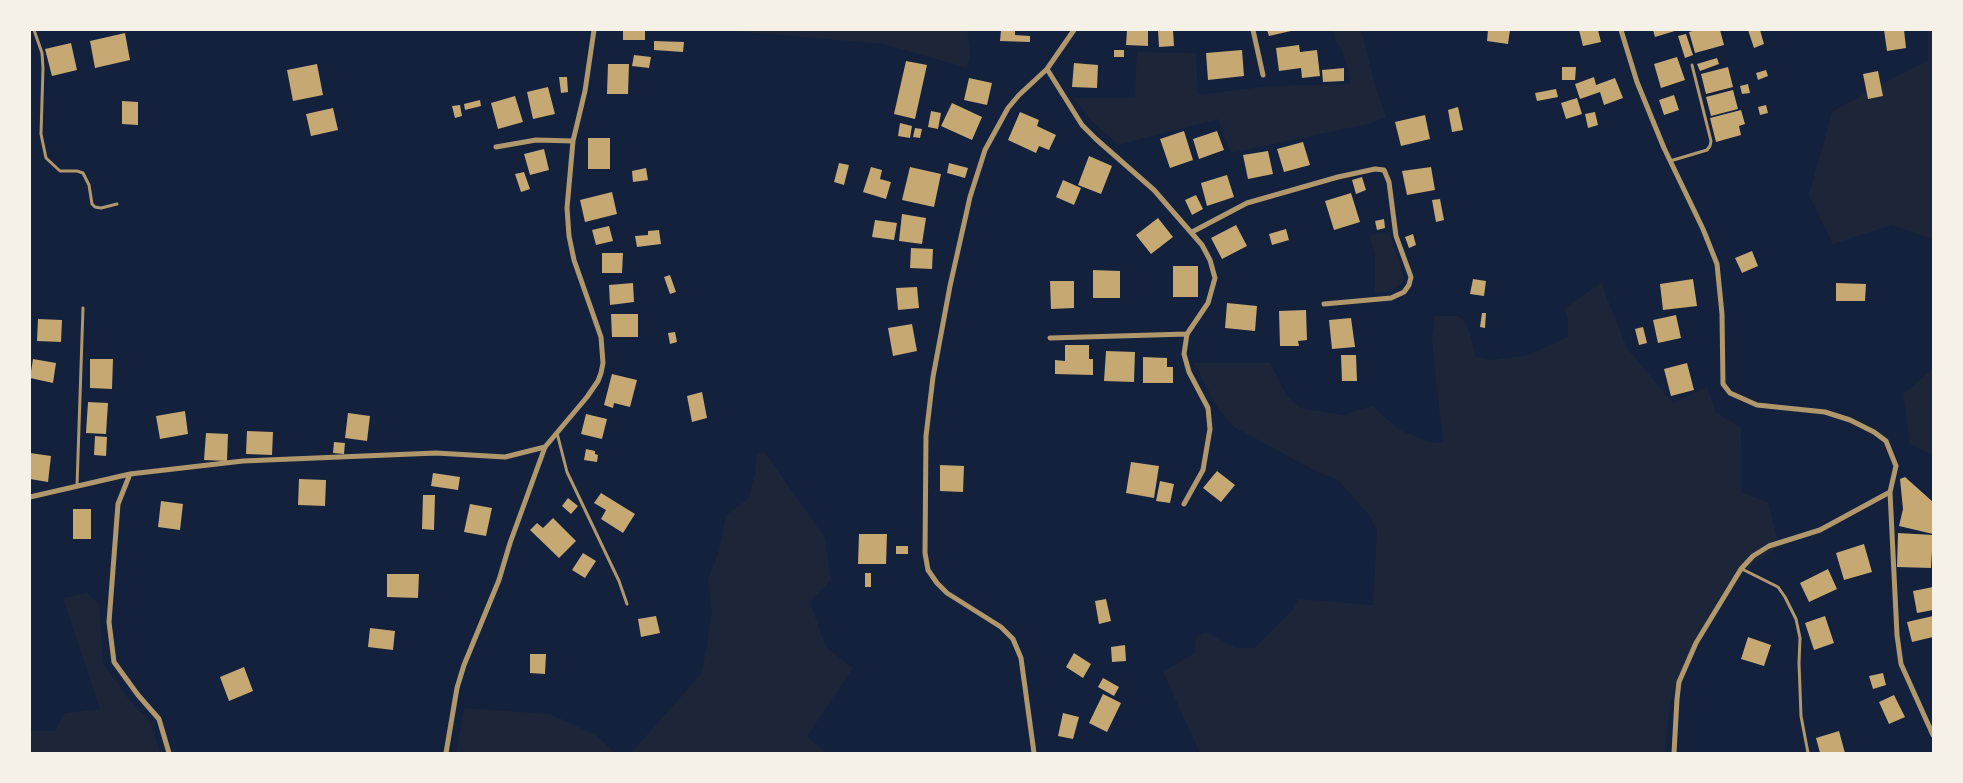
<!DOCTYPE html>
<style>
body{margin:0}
#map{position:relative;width:1963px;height:783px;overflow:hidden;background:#14213d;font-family:Mulish,sans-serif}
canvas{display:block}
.frame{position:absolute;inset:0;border:31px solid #f6f1e7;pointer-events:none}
</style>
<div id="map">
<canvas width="1963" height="783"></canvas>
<div class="frame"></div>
</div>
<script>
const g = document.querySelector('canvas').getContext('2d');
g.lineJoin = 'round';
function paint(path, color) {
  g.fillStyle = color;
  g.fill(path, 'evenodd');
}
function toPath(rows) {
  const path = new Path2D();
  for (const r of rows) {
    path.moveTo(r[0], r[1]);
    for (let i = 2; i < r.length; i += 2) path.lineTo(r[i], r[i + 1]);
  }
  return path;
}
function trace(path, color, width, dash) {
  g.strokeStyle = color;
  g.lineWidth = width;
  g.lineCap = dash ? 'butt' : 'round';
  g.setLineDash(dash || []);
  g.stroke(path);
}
paint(toPath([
 [722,30,967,30,970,55,967,68,884,44],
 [1333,30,1361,30,1374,82,1386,117,1372,123,1231,153,1218,119,1118,145,1088,117,1074,98,1135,98,1137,52,1196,53,1198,95,1270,86,1351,84,1348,68,1341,49,1335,41],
 [1928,30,1933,30,1933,239,1892,225,1833,244,1809,195,1832,112,1878,86,1928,61],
 [1389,232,1404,277,1403,282,1391,291,1375,293,1375,257,1370,235],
 [1601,283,1627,348,1673,403,1707,387,1716,413,1741,427,1742,493,1768,502,1779,546,1752,565,1723,596,1692,648,1670,702,1665,753,1200,753,1163,672,1195,653,1196,637,1206,632,1236,648,1255,648,1292,611,1298,599,1373,605,1377,531,1370,516,1338,480,1314,470,1234,427,1217,407,1194,363,1270,363,1287,396,1300,408,1343,415,1373,406,1399,430,1432,443,1443,442,1433,354,1432,336,1435,316,1458,316,1464,320,1470,333,1476,357,1493,360,1528,355,1568,337,1568,319,1564,309],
 [1933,369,1933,456,1910,444,1903,394],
 [764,451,825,538,831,580,810,602,826,647,853,668,807,736,826,753,631,753,701,674,707,646,712,611,708,579,719,551,726,515,748,499,755,474,757,455],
 [87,593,99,604,103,663,128,698,151,723,160,753,30,753,30,731,55,731,65,713,100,709,63,598],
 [464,708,550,714,596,735,615,753,456,753]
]), '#1d2539');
paint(toPath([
 [623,30,645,30,645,40,623,40],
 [1001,30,1015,30,1015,35,1030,36,1030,42,1000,41],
 [1127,30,1148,30,1148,46,1126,45],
 [1158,30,1173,30,1174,46,1159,47],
 [1267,30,1291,30,1291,31,1269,36],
 [1488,30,1510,30,1508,44,1487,41],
 [1579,30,1598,30,1601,42,1583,46],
 [1653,30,1678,30,1655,37],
 [1696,30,1720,30,1724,45,1695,53,1689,32],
 [1748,30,1760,30,1764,44,1754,48],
 [1884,30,1904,30,1906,48,1887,51],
 [125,33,130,60,95,68,90,41],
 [1686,34,1693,55,1685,58,1678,36],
 [654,41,684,42,683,52,654,50],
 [71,43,77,70,52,76,45,49],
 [1299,45,1300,52,1317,50,1320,76,1302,78,1301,68,1279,71,1276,48],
 [1114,50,1124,50,1124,57,1114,57],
 [1242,50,1244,76,1208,80,1206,53],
 [634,55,651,57,649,68,632,66],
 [1677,57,1685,80,1661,88,1654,64],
 [1717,58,1719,64,1700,71,1697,64],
 [906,61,927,65,915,119,894,114],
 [1074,63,1098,65,1097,88,1072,87],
 [317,64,323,95,293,101,287,70],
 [608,64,629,64,628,94,607,94],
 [1562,67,1576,67,1575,80,1562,80],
 [1728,67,1733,87,1706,94,1701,74],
 [1344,68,1344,81,1323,82,1322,70],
 [1766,70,1768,76,1758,80,1756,73],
 [1878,71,1883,96,1868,99,1863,74],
 [559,77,567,77,568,92,561,93],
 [1594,77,1596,85,1615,78,1623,98,1604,105,1600,92,1580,99,1575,84],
 [969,78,992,83,987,105,964,100],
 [1748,84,1750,93,1742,94,1740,86],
 [548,87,555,114,533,119,527,92],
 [1556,89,1558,97,1537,101,1535,93],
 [1733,90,1738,109,1711,116,1706,97],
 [1674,95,1679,110,1664,115,1659,100],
 [515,96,523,122,498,129,491,103],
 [1577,98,1582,114,1566,119,1561,103],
 [480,100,481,106,465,110,464,104],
 [122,101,138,102,138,125,122,124],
 [952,103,982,117,972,140,941,126],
 [460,105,462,116,455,118,452,106],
 [1766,105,1768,113,1760,115,1758,107],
 [1458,107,1463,130,1452,132,1448,110],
 [333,108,338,130,311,136,306,114],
 [1741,110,1745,124,1739,126,1741,135,1716,142,1710,118],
 [931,111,941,113,938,129,928,127],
 [1020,112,1039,120,1037,126,1056,135,1049,150,1039,146,1036,153,1008,140],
 [1595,112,1598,125,1588,128,1585,114],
 [1425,115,1430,139,1401,146,1395,122],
 [900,123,912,126,910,138,898,136],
 [915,128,922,129,920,138,913,137],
 [1184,131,1193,160,1170,168,1160,139],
 [1217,131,1224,150,1199,159,1193,139],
 [588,138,610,138,610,169,588,169],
 [1303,142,1310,165,1284,172,1277,149],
 [544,149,549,170,530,175,524,154],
 [1268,151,1273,174,1248,179,1243,155],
 [1089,156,1112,166,1101,194,1078,185],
 [839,163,849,165,844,185,834,182],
 [949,163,968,168,965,178,947,173],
 [871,167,882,170,880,179,891,182,886,199,863,192],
 [910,167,941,174,934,207,902,200],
 [1431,167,1435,190,1407,195,1402,171],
 [646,168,648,180,633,182,632,171],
 [524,172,530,189,521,192,515,174],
 [1227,175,1234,197,1207,206,1201,183],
 [1362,177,1366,190,1356,194,1352,180],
 [1063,180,1081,188,1074,205,1056,197],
 [612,192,617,214,585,222,580,200],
 [1351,193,1360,222,1334,230,1325,201],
 [1196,195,1203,209,1192,215,1185,200],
 [1440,199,1444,220,1436,222,1432,200],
 [902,214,926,218,922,244,899,241],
 [1158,218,1173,237,1151,254,1136,235],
 [1384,219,1385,228,1377,230,1375,221],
 [875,220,897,223,894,240,872,237],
 [1236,225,1247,246,1222,259,1211,238],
 [609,226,613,241,596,245,592,230],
 [1286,229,1289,240,1272,245,1269,234],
 [659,230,661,244,637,247,635,236,648,235,648,231],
 [1413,234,1416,245,1409,248,1405,237],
 [911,248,933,249,932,269,910,268],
 [1752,251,1758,266,1742,273,1735,258],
 [602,253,623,253,622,273,602,273],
 [1173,266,1198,266,1198,297,1173,297],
 [1093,270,1120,271,1120,298,1093,298],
 [670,275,676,292,670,294,664,277],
 [1473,279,1486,281,1484,296,1470,294],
 [1693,279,1697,306,1663,310,1660,284],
 [1050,281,1074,281,1074,308,1051,309],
 [633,283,634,302,610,305,609,285],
 [1836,283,1866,284,1865,301,1836,301],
 [917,287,919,308,898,310,896,288],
 [1227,303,1257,306,1255,331,1225,328],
 [1306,310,1307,340,1298,341,1299,346,1280,346,1279,311],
 [1482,313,1486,313,1485,328,1480,327],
 [611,314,638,314,638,337,612,337],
 [1676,315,1681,338,1658,343,1653,320],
 [1351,318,1355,347,1332,349,1329,320],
 [38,319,62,320,61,342,37,341],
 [912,324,917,351,893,356,888,328],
 [1643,327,1647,343,1639,345,1635,329],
 [675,332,677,342,670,344,668,333],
 [1065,345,1089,345,1089,359,1093,359,1093,375,1055,374,1055,360,1065,361],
 [1106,351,1135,352,1134,382,1104,381],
 [1341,355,1356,355,1357,381,1342,381],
 [1143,357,1167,358,1167,367,1173,367,1173,383,1143,383],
 [33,359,56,363,53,383,30,378],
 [90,359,113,359,112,389,90,388],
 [1687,363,1694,390,1671,396,1664,369],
 [612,374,637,380,630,407,614,403,613,408,604,405],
 [702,392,707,418,692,422,687,396],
 [88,402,108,403,106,434,86,433],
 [185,411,188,434,160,439,156,416],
 [348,413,370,416,367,441,345,438],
 [586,414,607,419,602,439,581,434],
 [247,431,273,432,272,455,246,454],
 [206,433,228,434,227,461,204,460],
 [95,436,107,437,106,456,94,455],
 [334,442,345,443,344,454,333,453],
 [586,449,595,451,595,454,598,455,597,462,584,460],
 [30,453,51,456,48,482,30,479],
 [1131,462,1159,466,1154,498,1126,493],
 [940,465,964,466,963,492,940,491],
 [1217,471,1235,485,1221,502,1203,488],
 [433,473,460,477,458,490,431,486],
 [1905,477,1933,502,1933,534,1899,526,1903,509,1900,479],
 [299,479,326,480,325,506,298,505],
 [1160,481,1174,484,1170,503,1156,501],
 [601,493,635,514,623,533,601,519,606,510,594,503],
 [423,495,435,495,434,530,422,529],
 [568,498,578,506,571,514,562,506],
 [161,501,183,504,180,530,158,527],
 [470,504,492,508,486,536,464,532],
 [73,509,91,509,91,539,73,539],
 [553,518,576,541,559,558,530,530,537,523,543,528],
 [1898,533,1933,535,1931,568,1897,567],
 [859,534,887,534,886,564,858,564],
 [1864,544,1872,572,1844,580,1836,553],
 [896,546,908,546,908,554,896,554],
 [583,553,596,561,585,578,572,570],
 [1828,569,1837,589,1809,602,1800,583],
 [865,573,871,573,871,587,865,587],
 [387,574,419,574,418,598,387,597],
 [1933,587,1933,610,1917,613,1913,591],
 [1106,599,1111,621,1099,624,1095,601],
 [656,616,660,633,641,637,638,619],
 [1825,616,1834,643,1814,650,1805,623],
 [1933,616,1933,637,1912,642,1907,622],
 [370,628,395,631,393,650,368,647],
 [1748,637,1771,645,1764,666,1741,659],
 [1125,645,1126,661,1112,662,1111,647],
 [1074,653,1091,664,1083,678,1066,667],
 [530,654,546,654,545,674,530,673],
 [244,667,253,691,229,701,220,677],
 [1883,673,1886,685,1873,689,1869,676],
 [1103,678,1119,687,1114,696,1098,687],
 [1103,694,1121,703,1107,732,1089,723],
 [1894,695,1905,717,1889,724,1879,702],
 [1063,713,1079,717,1073,739,1058,736],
 [1839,731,1845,753,1820,753,1816,738]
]), '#c6a872');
trace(toPath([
 [34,30,42,53,43,68,41,134,46,158,60,171,77,171,83,173,89,185,92,204,95,207,101,208,117,204],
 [1670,161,1707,150,1710,146,1711,141,1692,65],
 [557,433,567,472,619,581,627,604],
 [77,486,83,308],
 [1742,569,1778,587,1785,597,1796,619,1800,638,1799,663,1801,716,1808,753]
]), '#b1986c', 3);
trace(toPath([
 [1253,30,1263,75],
 [1621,30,1637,82,1664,148,1703,229,1717,264,1722,314,1723,384,1730,393,1757,405,1825,412,1850,420,1874,432,1886,441,1896,466,1890,492,1820,530,1769,546,1753,556,1741,569,1696,643,1679,682,1677,699,1674,753],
 [1047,69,1082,125,1096,139,1154,190,1202,245,1210,260,1215,278,1208,303,1187,334,1050,338],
 [496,147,536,140,573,141],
 [1192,232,1247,203,1338,177,1375,169,1384,170,1389,182,1396,236,1411,277,1409,285,1404,292,1391,298,1324,304],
 [130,474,118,504,109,622,114,662,138,695,159,719,169,753],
 [1890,492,1897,635,1901,664,1933,735],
 [30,497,130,474,243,461,436,453,505,457,545,447],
 [1184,504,1203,470,1210,429,1208,408,1189,372,1184,354,1187,334],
 [446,753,457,688,464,665,499,580,510,543,545,447,587,397,598,381,601,373,603,363,601,337,574,260,569,236,567,208,573,141,585,91,594,30],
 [1034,753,1021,658,1013,639,1001,627,947,593,937,583,928,570,925,553,926,436,933,377,950,286,970,197,985,150,1008,108,1019,95,1047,69,1074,30]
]), '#b1986c', 5);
</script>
